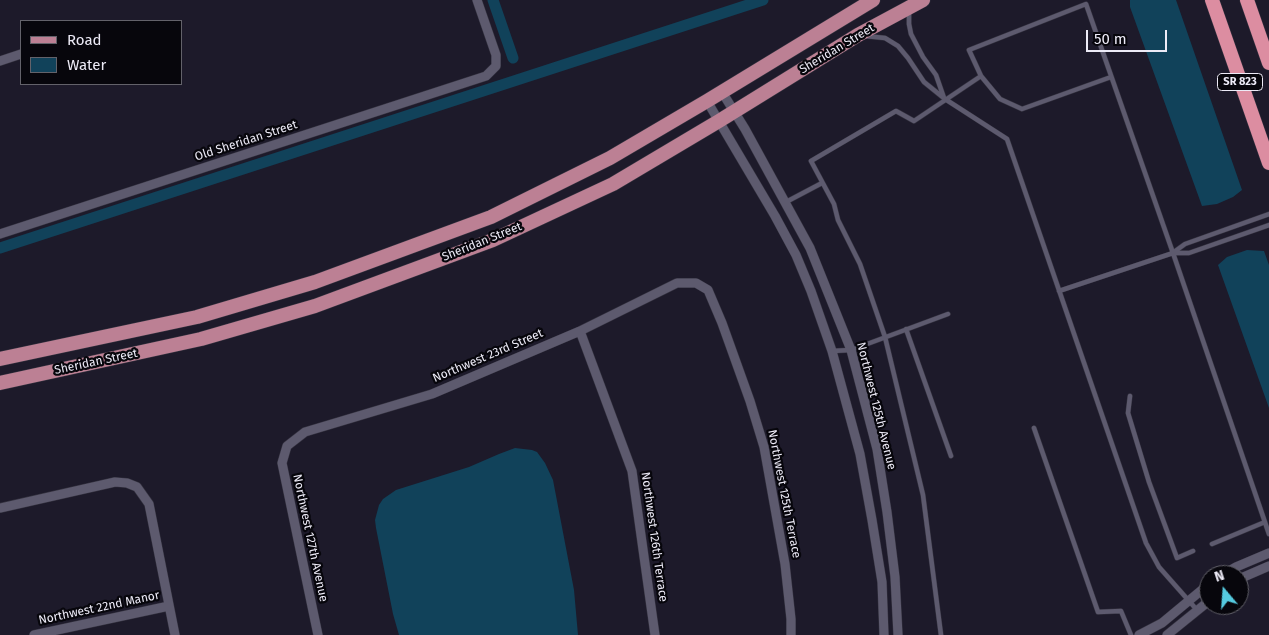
<!DOCTYPE html>
<style>
body{margin:0}
#map{position:relative;width:1269px;height:635px;overflow:hidden;background:#1d1a2a;font-family:"Fira Sans",sans-serif}
canvas{display:block}
.legend{position:absolute;left:20px;top:20px;width:162px;height:65px;box-sizing:border-box;background:#07060c;border:1px solid #63626a;margin:0;padding:6px 9px;list-style:none;font-size:15px;color:#edebf7}
.legend li{display:flex;align-items:center;gap:10px;height:25px}
.legend b{width:25px;border:1px solid #63626a}
.north{position:absolute;left:1199px;top:565px;width:50px;height:50px;box-sizing:border-box;background:#07060c;border:1px solid #63626a;border-radius:50%;rotate:342deg;font-size:14px;font-weight:700;line-height:20px;text-align:center;color:#edebf7}
.north::after{content:'';display:block;margin:auto;width:18px;height:22px;background:#55cadf;clip-path:polygon(50% 0,100% 100%,50% 72%,0 100%)}
.scale{position:absolute;left:1086px;top:30px;width:81px;height:22px;box-sizing:border-box;border:2px solid #edebf7;border-top:0;padding-left:6px;font-size:15px;line-height:18px;white-space:nowrap;color:#edebf7;-webkit-text-stroke:4px #07060c;paint-order:stroke}
</style>
<div id="map">
<canvas width="1269" height="635"></canvas>
<ul class="legend">
<li><b style="height:6px;background:#bc8094"></b>Road</li>
<li><b style="height:14px;background:#11425a"></b>Water</li>
</ul>
<div class="north">N</div>
<div class="scale">50 m</div>
</div>
<script>
const g = document.querySelector('canvas').getContext('2d');
g.lineJoin = 'round';
function paint(path, color) {
  g.fillStyle = color;
  g.fill(path, 'evenodd');
}
function toPath(rows) {
  const path = new Path2D();
  for (const r of rows) {
    path.moveTo(r[0], r[1]);
    for (let i = 2; i < r.length; i += 2) path.lineTo(r[i], r[i + 1]);
  }
  return path;
}
function trace(path, color, width, dash) {
  g.strokeStyle = color;
  g.lineWidth = width;
  g.lineCap = dash ? 'butt' : 'round';
  g.setLineDash(dash || []);
  g.stroke(path);
}
function write(font, color, halo, rows, align = 'center') {
  g.font = font + ' "Fira Sans",sans-serif';
  g.lineWidth = 4.5;
  g.setLineDash([]);
  g.textBaseline = 'middle';
  g.strokeStyle = halo;
  g.fillStyle = color;
  for (const [text, x, y, turn = 0] of rows) {
    g.save();
    g.translate(x, y);
    g.rotate((+turn || 0) * Math.PI / 180);
    g.textAlign = isNaN(turn) ? turn : align;
    if (halo) g.strokeText(text, 0, 0);
    g.fillText(text, 0, 0);
    g.restore();
  }
}
paint(toPath([
 [1130,0,1176,0,1242,190,1233,197,1217,204,1202,206,1130,7],
 [1247,250,1264,251,1269,265,1269,408,1218,265,1227,257],
 [515,448,532,450,537,452,545,463,553,480,574,590,578,635,399,635,393,614,376,528,375,520,379,505,383,499,396,490,469,467,499,454]
]), '#11425a');
trace(toPath([
 [493,0,513,58],
 [0,248,763,0]
]), '#11425a', 11);
const service = toPath([
 [909,10,909,24,911,34,923,57,936,75,944,98],
 [865,36,885,38,898,46,908,58,924,82,945,99,1007,139,1146,543,1159,567,1197,610],
 [1111,77,1022,109,1000,99,981,76,969,50,1086,4,1173,253,1269,534],
 [786,202,822,183],
 [1174,252,1185,244,1269,214],
 [1059,291,1173,253,1189,253,1269,225],
 [906,329,951,456],
 [832,351,851,350,948,314],
 [1130,396,1128,413,1149,482,1177,558,1193,551],
 [1034,428,1098,612,1121,611,1131,635],
 [1212,544,1265,522],
 [941,635,923,495,885,337,860,264,838,220,834,204,811,161,896,111,914,121,981,76]
]);
const minor = toPath([
 [0,61,21,54],
 [722,92,745,129,810,248,851,350,877,449,887,512,895,577,898,635],
 [707,101,775,216,796,255,811,291,832,351,860,454,872,520,882,582,884,635],
 [0,234,486,76,496,66,496,55,477,0],
 [580,331,632,471,655,635],
 [0,508,115,482,127,483,137,487,149,504,175,635],
 [1222,575,1236,567,1269,553],
 [1239,579,1269,566],
 [34,635,169,606],
 [318,635,282,463,287,446,305,432,432,394,580,331,677,283,696,283,708,290,722,323,750,401,764,447,785,564,791,619,791,635],
 [1139,635,1162,623,1209,584],
 [1167,635,1209,601]
]);
const primary = toPath([
 [0,359,197,317,315,282,491,217,610,158,707,101,873,0],
 [0,383,201,339,315,306,493,240,613,184,719,121,858,35,923,0]
]);
const trunk = toPath([
 [1212,0,1269,163],
 [1247,0,1269,63]
]);
trace(service, '#353340', 5.5);
trace(minor, '#353340', 10);
trace(primary, '#353340', 15);
trace(trunk, '#353340', 15);
trace(service, '#5d5a6e', 4.5);
trace(minor, '#5d5a6e', 9);
trace(primary, '#bc8094', 14);
trace(trunk, '#dc8da1', 14);
for (const [x, y, w] of [
 [1240,82,45]
]) {
  const box = new Path2D();
  box.roundRect(x - w / 2, y - 8.5, w, 17, 4);
  g.fillStyle = '#07060c';
  g.fill(box);
  trace(box, '#edebf7', 1);
}
write('bold 11px', '#edebf7', null, [
 ["SR 823",1240,82]
]);
write('12px', '#edebf7', '#07060c', [
 ["Sheridan Street",837,49,-31],
 ["Old Sheridan Street",246,141,-18],
 ["Sheridan Street",482,242,-22],
 ["Northwest 23rd Street",488,356,-23],
 ["Sheridan Street",96,362,-12],
 ["Northwest 125th Avenue",876,406,76],
 ["Northwest 125th Terrace",784,494,79],
 ["Northwest 126th Terrace",654,537,82],
 ["Northwest 127th Avenue",310,538,78],
 ["Northwest 22nd Manor",99,608,-12]
]);
</script>
